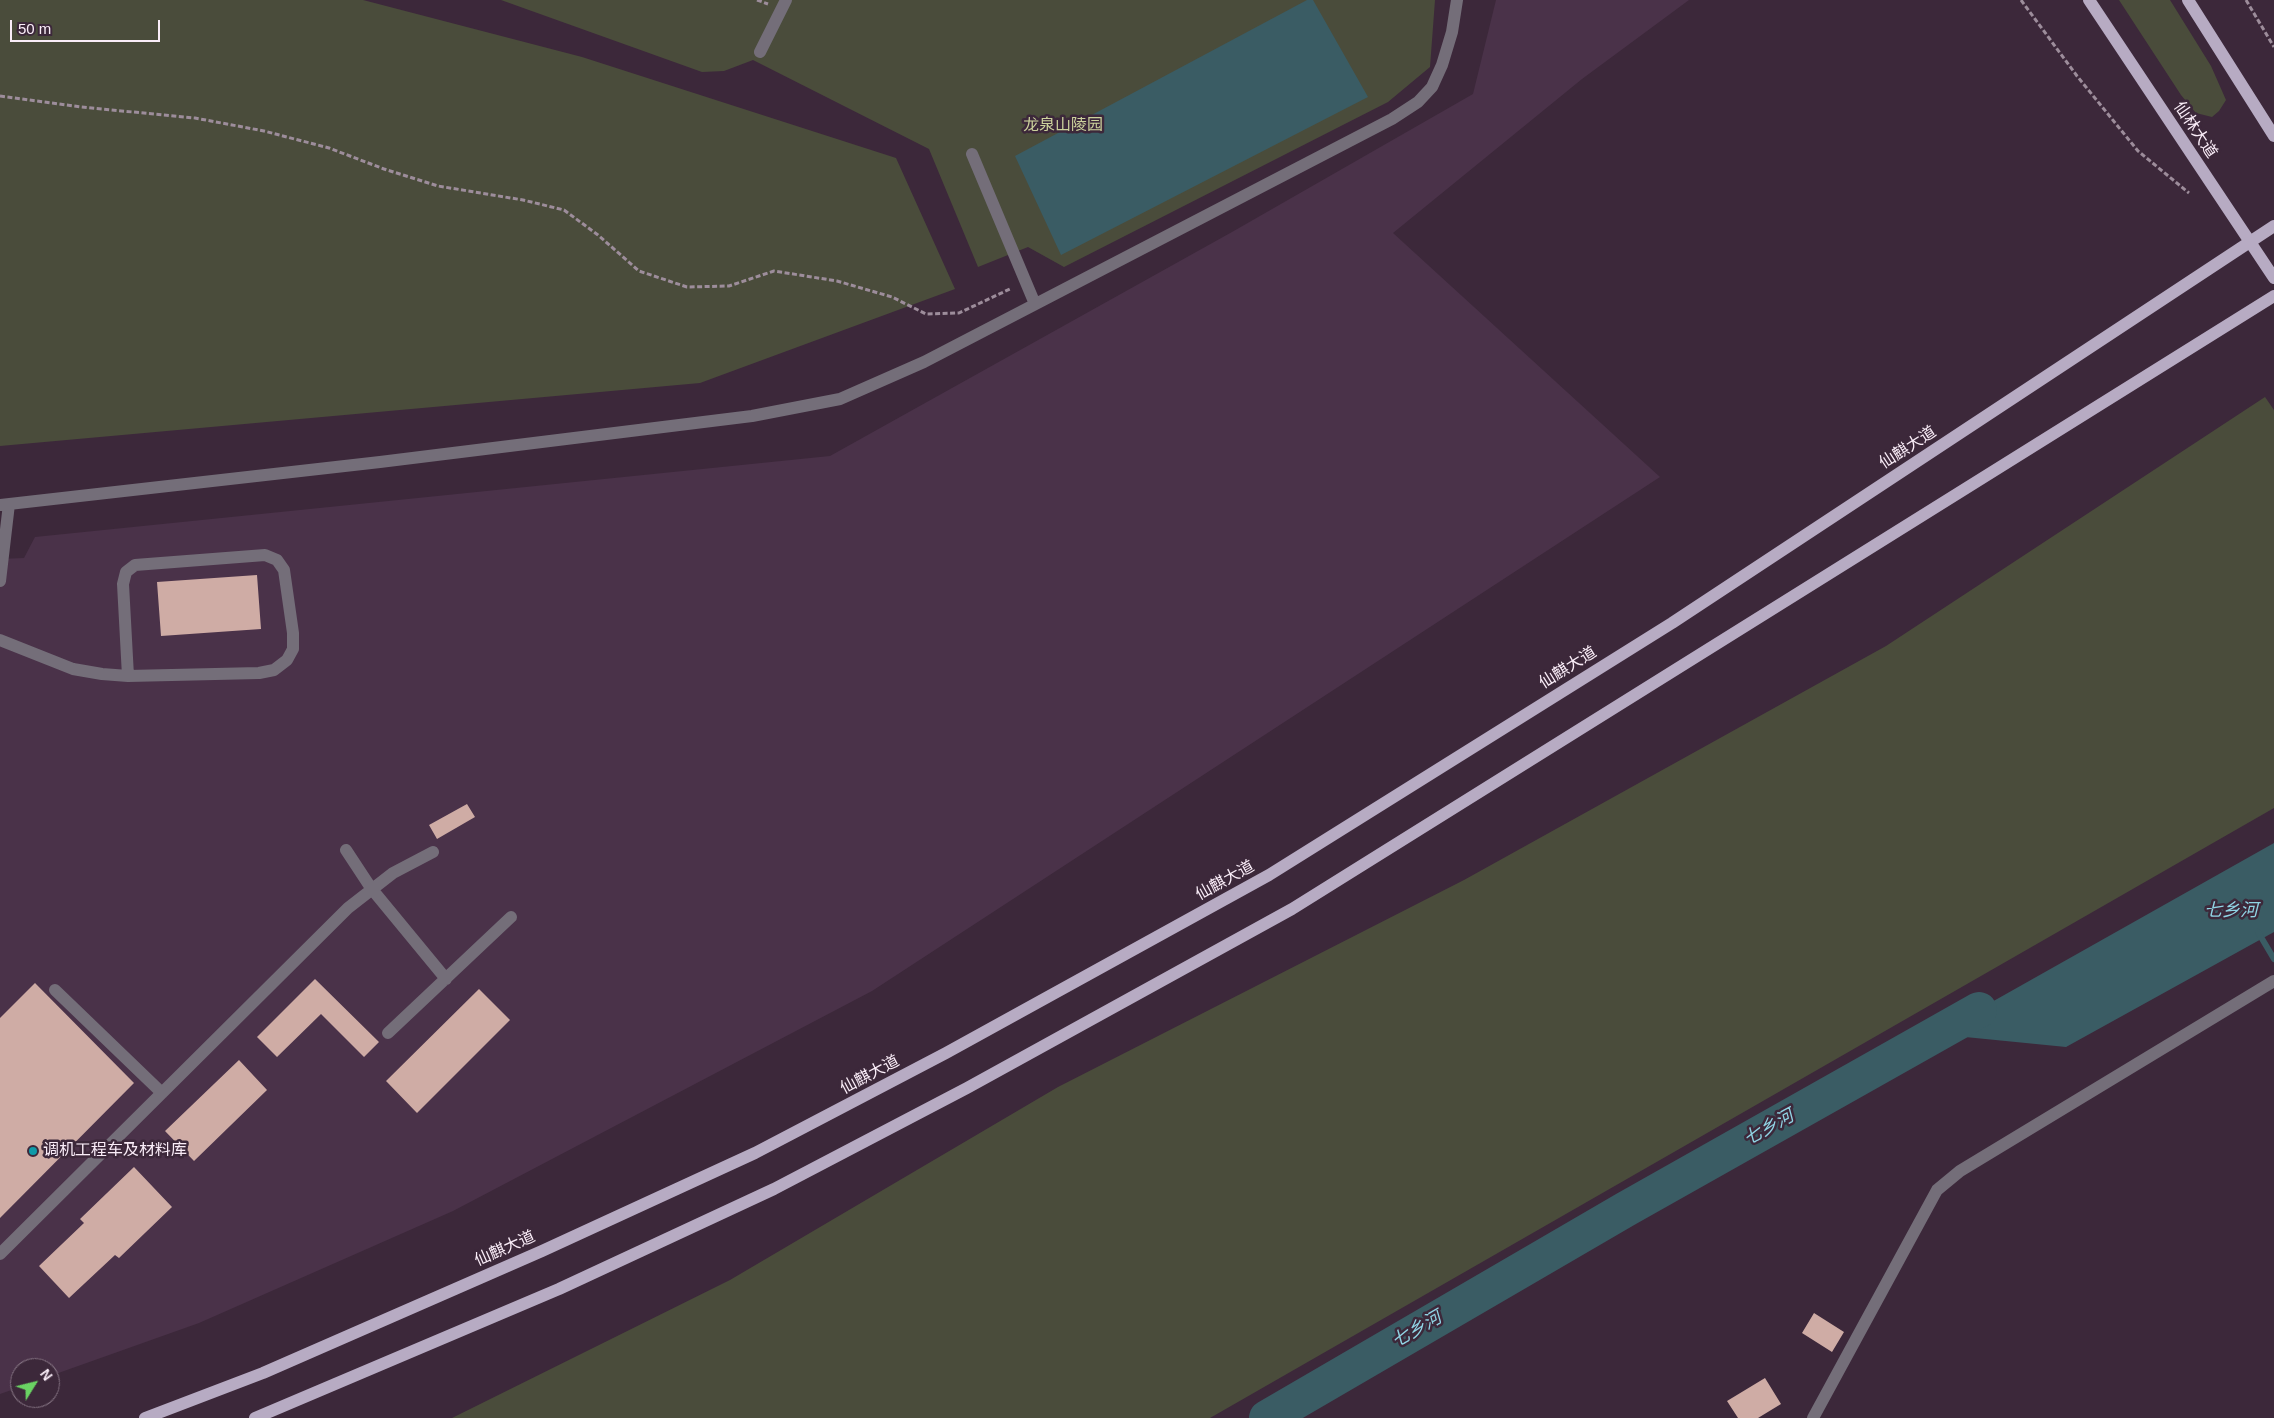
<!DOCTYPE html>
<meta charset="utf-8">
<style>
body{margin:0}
#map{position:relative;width:2274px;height:1418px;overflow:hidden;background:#3c283a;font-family:Helvetica,sans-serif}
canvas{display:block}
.north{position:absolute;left:10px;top:1358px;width:50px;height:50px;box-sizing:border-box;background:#3c283a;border:1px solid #887786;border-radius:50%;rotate:54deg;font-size:14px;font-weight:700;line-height:20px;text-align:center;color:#faedf8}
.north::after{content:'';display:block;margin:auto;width:18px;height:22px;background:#6ad363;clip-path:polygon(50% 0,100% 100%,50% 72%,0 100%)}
.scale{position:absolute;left:10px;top:20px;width:150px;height:22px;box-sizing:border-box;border:2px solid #faedf8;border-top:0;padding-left:6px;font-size:15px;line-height:18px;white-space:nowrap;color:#faedf8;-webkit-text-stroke:4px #3c283a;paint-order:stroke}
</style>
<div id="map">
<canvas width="2274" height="1418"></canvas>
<div class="north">N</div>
<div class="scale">50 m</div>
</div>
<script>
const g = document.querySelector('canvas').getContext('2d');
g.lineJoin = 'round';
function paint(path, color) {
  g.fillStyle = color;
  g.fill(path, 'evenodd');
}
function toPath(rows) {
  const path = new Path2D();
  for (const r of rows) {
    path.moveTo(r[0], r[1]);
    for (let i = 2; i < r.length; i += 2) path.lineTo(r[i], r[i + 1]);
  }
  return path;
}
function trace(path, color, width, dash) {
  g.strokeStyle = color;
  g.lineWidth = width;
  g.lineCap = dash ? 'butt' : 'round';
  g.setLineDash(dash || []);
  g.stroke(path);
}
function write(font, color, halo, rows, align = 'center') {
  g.font = font + ' Helvetica,"Noto Sans SC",sans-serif';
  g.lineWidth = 5;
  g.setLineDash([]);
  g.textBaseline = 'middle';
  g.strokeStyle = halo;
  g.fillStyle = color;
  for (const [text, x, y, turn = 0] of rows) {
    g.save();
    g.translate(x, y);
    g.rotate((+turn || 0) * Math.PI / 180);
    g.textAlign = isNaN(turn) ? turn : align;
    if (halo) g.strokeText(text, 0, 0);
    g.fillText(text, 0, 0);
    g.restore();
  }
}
paint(toPath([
 [1496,0,1689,0,1582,79,1393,233,1660,477,872,991,453,1211,199,1323,50,1376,50,1368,20,1368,20,1387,0,1394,0,559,24,558,35,537,830,456,1232,232,1473,94]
]), '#4a3249');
paint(toPath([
 [0,0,363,0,582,57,896,158,955,289,700,383,0,446],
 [501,0,1435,0,1430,67,1388,102,1064,267,1028,247,978,267,929,149,753,60,724,71,702,72],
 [2119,0,2170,0,2211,66,2226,100,2219,111,2212,117,2196,113,2181,95],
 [2265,397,2274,410,2274,808,1210,1418,452,1418,730,1280,1058,1087,1464,880,1886,646]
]), '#4a4c3b');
paint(toPath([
 [1307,0,1313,0,1368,97,1061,255,1015,156],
 [2274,843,2274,932,2066,1047,1935,1034]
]), '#3a5c64');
trace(toPath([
 [2258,932,2274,959]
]), '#3a5c64', 6);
trace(toPath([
 [1267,1418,1626,1209,1979,1010]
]), '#3a5c64', 36);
paint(toPath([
 [257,575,261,629,161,636,157,582],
 [467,804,475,817,437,839,429,825],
 [315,979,379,1042,364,1057,321,1014,277,1057,257,1037],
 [35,983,134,1083,0,1218,0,1018],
 [479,989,510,1020,417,1113,386,1081],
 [239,1060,267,1090,194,1161,165,1131],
 [134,1167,172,1207,119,1258,115,1255,69,1298,39,1266,84,1223,80,1219],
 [1814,1313,1844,1332,1832,1352,1802,1333],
 [1765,1378,1781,1404,1758,1418,1738,1418,1727,1401]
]), '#cfaca5');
trace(toPath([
 [757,0,768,4],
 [2021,0,2077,76,2138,151,2189,193],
 [2246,0,2274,47],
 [0,96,81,107,195,118,264,131,329,148,384,169,438,186,523,200,564,210,598,235,639,271,687,287,729,286,774,271,837,281,892,297,926,314,959,313,1012,288]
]), '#9d8d9b', 3, [5, 2.5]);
trace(toPath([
 [760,52,786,0],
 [972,154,1035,304],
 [0,505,380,462,752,416,840,399,924,362,1392,119,1418,102,1432,87,1442,65,1452,32,1457,0],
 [0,581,9,504],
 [0,640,73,669,102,674,128,676,259,673,274,670,287,660,293,649,293,633,284,570,277,560,265,555,135,565,126,572,123,584,128,676],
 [346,850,371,888,446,979],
 [55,990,162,1093],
 [388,1033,511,917],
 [0,1254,348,908,393,873,433,852],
 [1813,1418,1937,1190,1960,1171,2274,981]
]), '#746e79', 12);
trace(toPath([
 [2089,0,2274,278],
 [2188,0,2274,136],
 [145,1418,263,1373,542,1251,755,1153,946,1053,1269,875,1672,623,2274,226],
 [255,1418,559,1289,774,1189,967,1088,1292,909,2274,296]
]), '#b7abc3', 12);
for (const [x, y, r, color] of [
 [33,1151,5,"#0f9aa8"]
]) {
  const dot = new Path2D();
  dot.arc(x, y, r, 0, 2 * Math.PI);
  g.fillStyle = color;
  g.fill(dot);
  trace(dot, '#3c283a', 2);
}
write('16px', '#ccd29c', '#3c283a', [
 ["龙泉山陵园",1063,126]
]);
write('16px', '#faedf8', '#3c283a', [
 ["仙林大道",2195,130,56],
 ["仙麒大道",1908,448,-33],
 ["仙麒大道",1568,668,-32],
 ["仙麒大道",1225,881,-29],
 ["仙麒大道",870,1075,-28],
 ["仙麒大道",505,1249,-24]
]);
write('16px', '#faedf8', '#3c283a', [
 ["调机工程车及材料库",43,1151]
], 'left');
write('italic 18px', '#90d4e4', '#3c283a', [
 ["七乡河",2231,911],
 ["七乡河",1769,1128,-29],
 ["七乡河",1417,1330,-30]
]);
</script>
